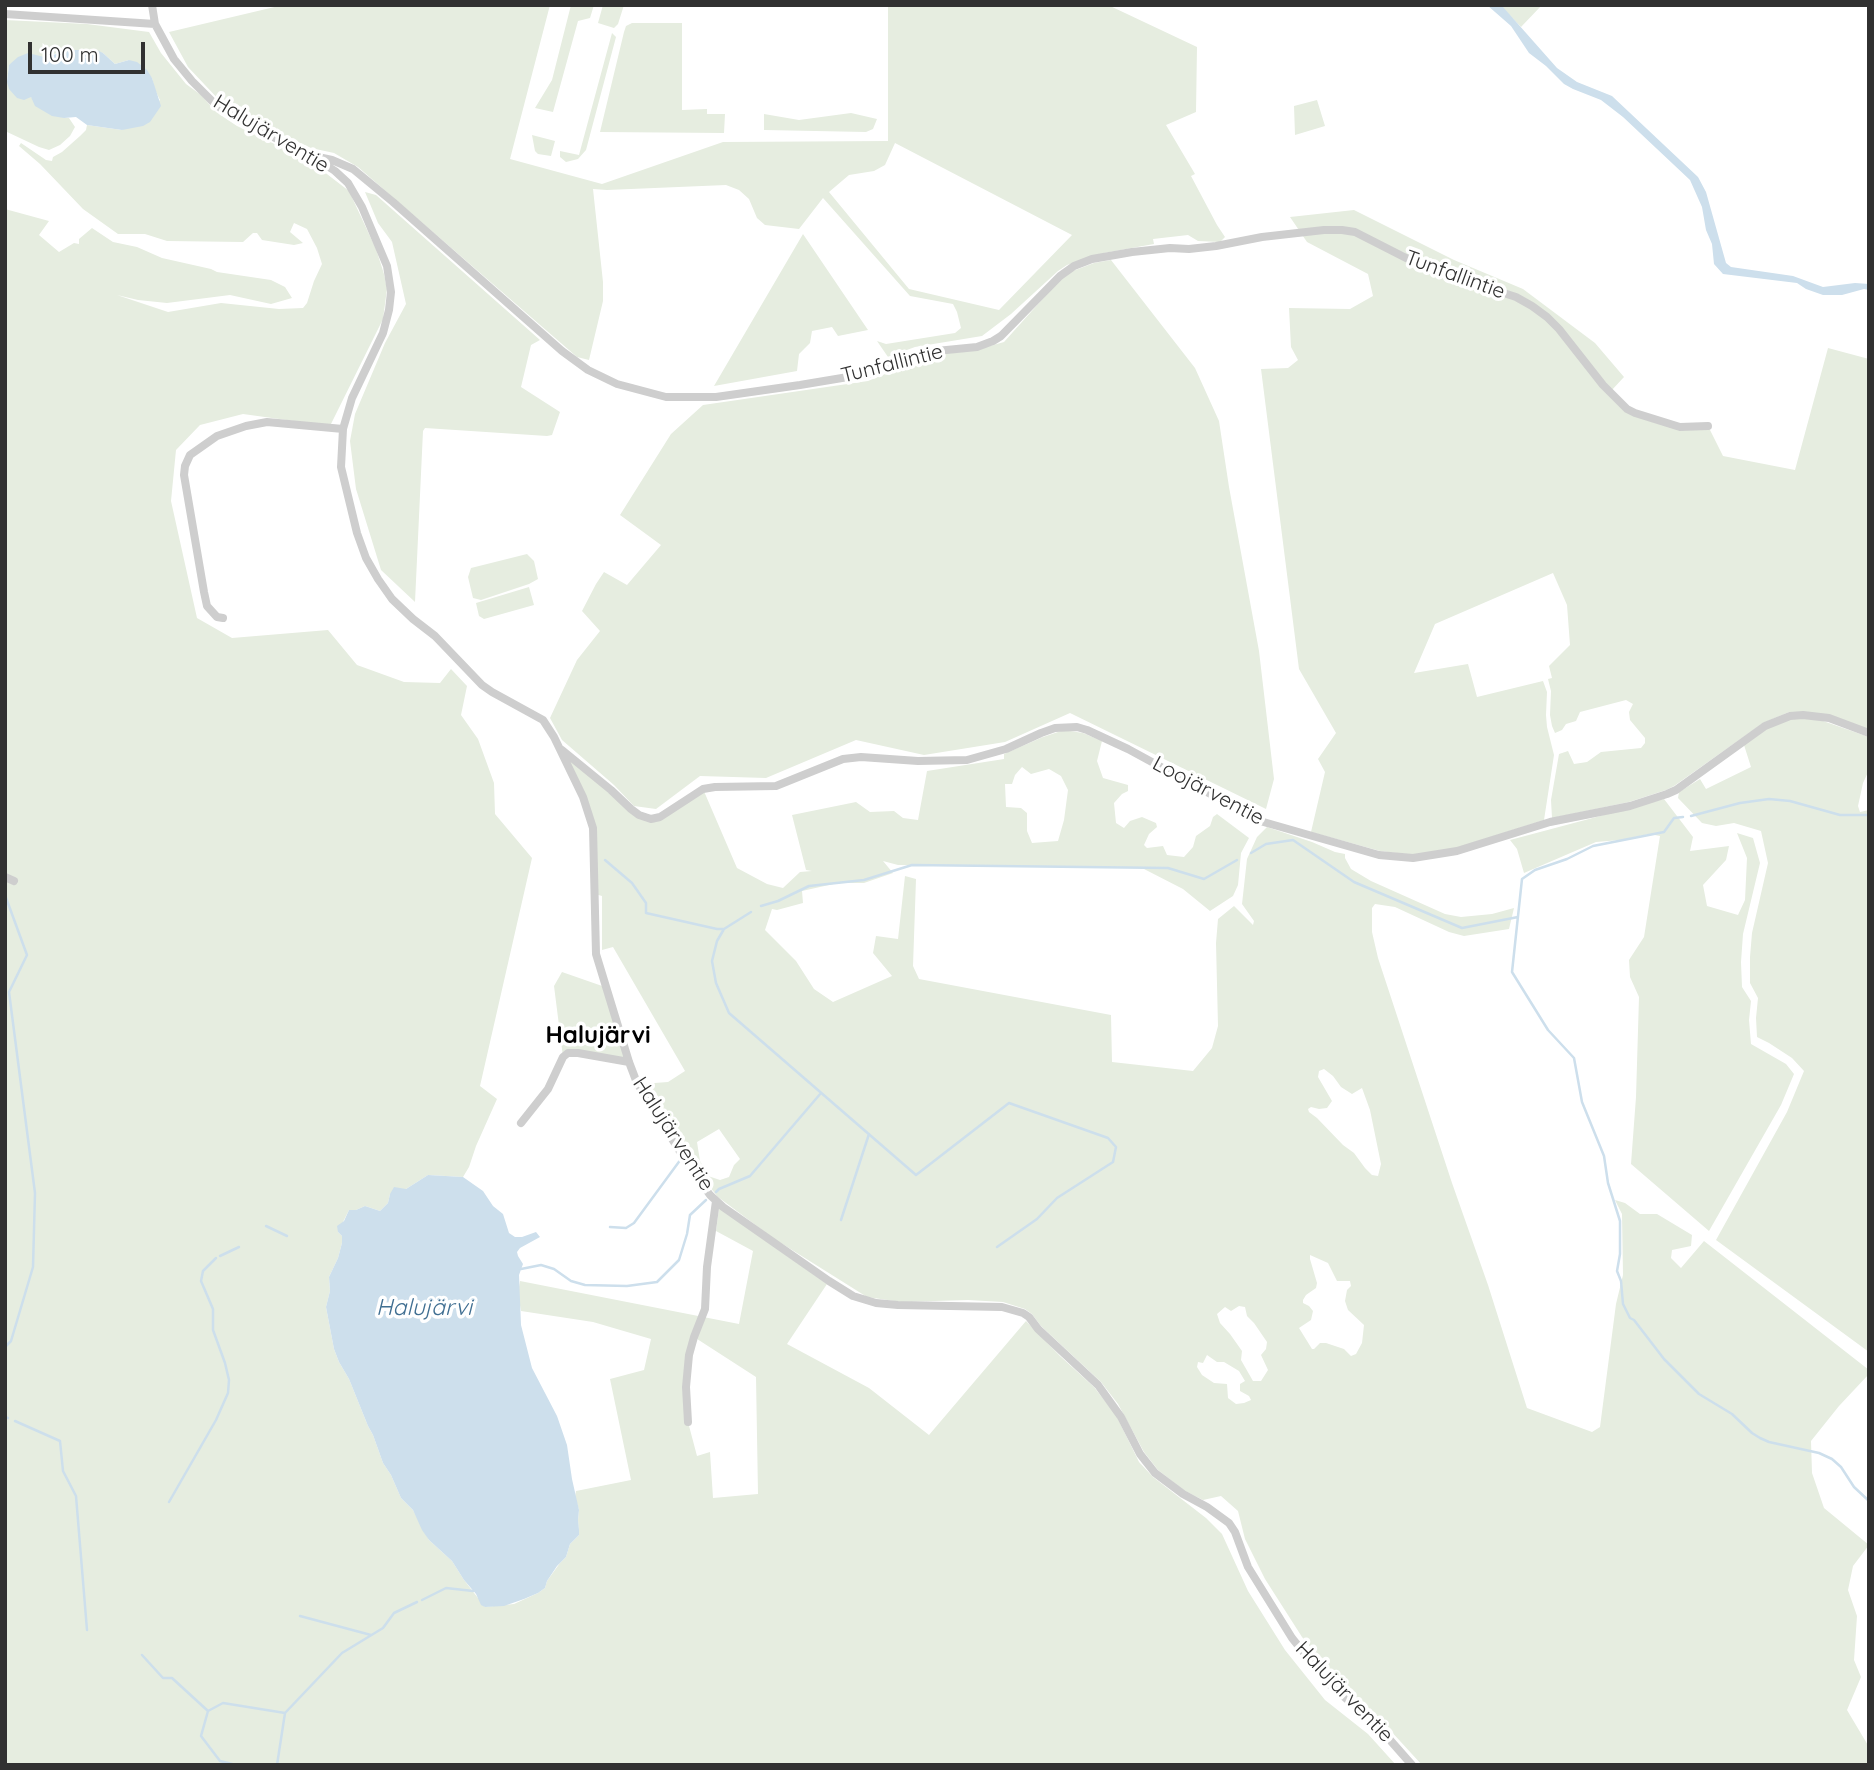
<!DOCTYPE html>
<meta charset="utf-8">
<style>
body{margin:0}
#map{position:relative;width:1874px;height:1770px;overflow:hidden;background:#fff;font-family:Quicksand,sans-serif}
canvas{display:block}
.frame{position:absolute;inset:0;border:7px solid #313131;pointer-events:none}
.scale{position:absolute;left:28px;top:42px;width:117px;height:32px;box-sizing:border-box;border:4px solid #313131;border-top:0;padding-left:9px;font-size:21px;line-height:24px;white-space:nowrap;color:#313131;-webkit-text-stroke:5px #fff;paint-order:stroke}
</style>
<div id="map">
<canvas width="1874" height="1770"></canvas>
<div class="frame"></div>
<div class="scale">100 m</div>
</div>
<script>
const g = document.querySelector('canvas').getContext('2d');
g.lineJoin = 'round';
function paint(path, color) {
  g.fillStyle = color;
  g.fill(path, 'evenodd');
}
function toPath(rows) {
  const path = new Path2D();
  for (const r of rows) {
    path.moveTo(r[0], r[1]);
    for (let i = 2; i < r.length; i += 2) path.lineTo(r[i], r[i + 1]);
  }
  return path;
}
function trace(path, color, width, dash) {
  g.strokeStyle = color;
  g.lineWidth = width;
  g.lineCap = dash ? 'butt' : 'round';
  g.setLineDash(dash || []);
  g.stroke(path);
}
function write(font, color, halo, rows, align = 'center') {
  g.font = font + ' Quicksand,sans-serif';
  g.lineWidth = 7;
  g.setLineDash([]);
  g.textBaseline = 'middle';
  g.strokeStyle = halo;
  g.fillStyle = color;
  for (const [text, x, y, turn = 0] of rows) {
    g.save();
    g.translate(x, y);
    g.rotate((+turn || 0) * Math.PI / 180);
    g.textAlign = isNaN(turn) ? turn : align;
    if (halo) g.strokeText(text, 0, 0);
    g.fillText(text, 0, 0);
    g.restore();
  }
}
paint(toPath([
 [283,5,550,5,510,159,602,184,723,142,888,141,888,5,1108,5,1197,47,1196,112,1166,125,1195,174,1191,176,1217,225,1225,237,1220,242,1198,241,1188,235,1153,239,1154,244,1104,253,1067,265,1058,271,1011,314,982,336,915,347,888,357,877,341,886,344,955,333,961,328,957,312,953,304,910,296,823,198,799,229,765,225,757,218,749,199,739,190,726,185,607,190,593,189,603,282,603,301,589,360,577,357,358,167,334,153,311,148,266,127,236,112,234,109,221,102,188,67,169,32],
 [895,143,1072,235,999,310,909,289,829,192,849,175,874,171,885,165],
 [571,5,594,5,590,18,578,21,553,112,535,108,552,80],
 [603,5,624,5,618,24,614,28,598,23],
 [1500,5,1542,5,1521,27],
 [5,20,87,24,149,32,161,53,186,84,201,95,216,112,237,126,310,161,349,191,376,249,384,274,387,289,383,319,330,426,243,414,200,425,176,450,171,501,197,618,232,638,328,630,357,665,404,682,440,683,451,669,467,686,461,715,478,739,494,783,495,814,532,858,480,1086,497,1099,476,1146,469,1167,463,1177,428,1175,406,1189,390,1194,388,1203,380,1211,365,1206,356,1210,349,1210,338,1232,342,1236,342,1243,338,1258,329,1277,330,1291,326,1307,334,1349,339,1362,349,1379,368,1426,373,1435,383,1463,391,1475,401,1498,413,1510,429,1540,452,1561,464,1580,485,1607,514,1604,538,1593,545,1588,547,1581,560,1563,566,1557,570,1544,579,1535,578,1520,579,1510,575,1497,576,1491,631,1480,610,1379,644,1370,651,1339,593,1322,521,1311,518,1294,520,1281,739,1324,753,1251,716,1231,719,1208,827,1284,787,1344,869,1388,929,1435,1026,1321,1060,1356,1094,1387,1116,1415,1139,1462,1153,1477,1206,1518,1222,1534,1248,1591,1285,1650,1325,1700,1368,1734,1396,1765,5,1765,5,209,49,221,39,235,59,252,74,243,79,244,79,239,92,228,113,242,137,247,162,258,211,269,217,272,271,280,285,287,292,298,271,304,230,295,167,303,138,300,117,295,168,312,221,303,279,309,303,308,307,303,314,281,322,264,317,248,307,229,294,223,290,232,303,243,294,245,262,240,257,233,253,233,243,242,167,241,145,234,118,234,83,209,40,164,19,146,21,143,46,160,52,161,53,157,62,152,80,136,86,130,87,125,122,130,160,100,155,90,152,78,129,60,115,64,103,53,84,49,47,55,44,57,9,65,7,82,64,118,69,118,75,127,70,136,60,145,49,150,39,147,5,131],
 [694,1337,756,1377,758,1494,713,1498,710,1452,697,1456,688,1422,689,1355],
 [632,23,682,23,682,110,707,109,707,114,725,114,724,133,600,132,624,32,626,26],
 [612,33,616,37,586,150,578,159,566,162,560,157,560,151,579,155],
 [1317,100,1325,126,1295,135,1294,106],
 [851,113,877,119,873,129,866,132,764,130,764,114,799,120],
 [532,135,555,141,551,156,538,154,535,151],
 [365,192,376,195,540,340,531,345,521,387,560,412,552,435,547,436,425,428,423,431,415,602,381,570,356,489,350,441,355,414,385,343,406,304,392,242,378,223],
 [1354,210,1454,260,1523,289,1595,343,1624,377,1611,391,1630,410,1680,427,1708,426,1723,456,1795,470,1828,348,1869,359,1869,729,1789,712,1763,723,1674,786,1666,790,1629,802,1552,818,1551,800,1559,754,1568,751,1574,764,1587,762,1601,752,1641,748,1645,743,1645,738,1630,720,1629,712,1633,704,1626,700,1580,712,1576,721,1566,724,1562,730,1555,733,1552,726,1550,715,1551,691,1548,679,1552,678,1549,666,1570,645,1567,605,1553,573,1435,624,1414,673,1468,664,1477,697,1543,681,1547,692,1546,715,1547,727,1554,755,1544,820,1456,848,1413,855,1380,851,1311,832,1325,772,1318,759,1336,733,1299,669,1261,369,1288,368,1298,360,1291,347,1289,308,1350,309,1373,296,1368,274,1307,242,1290,217],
 [803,234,868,330,838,336,832,327,812,331,810,343,799,354,797,371,714,386],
 [1111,260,1195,368,1219,421,1229,487,1259,651,1274,779,1266,809,1070,713,1005,742,924,755,856,740,766,778,700,776,656,809,634,806,614,785,562,740,550,718,577,660,600,631,582,611,596,584,604,572,627,585,661,545,620,515,671,434,703,405,868,381,929,356,983,348,1004,342,1065,274,1094,263],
 [527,554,534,561,538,579,529,584,481,600,473,598,468,577,471,568],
 [529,587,534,605,484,619,479,616,476,603],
 [1799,717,1823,721,1869,737,1869,770,1863,783,1858,806,1860,812,1869,810,1869,1352,1716,1240,1787,1112,1804,1071,1792,1058,1769,1043,1757,1037,1756,1018,1758,998,1750,983,1750,957,1752,933,1768,863,1761,831,1734,823,1716,826,1702,823,1678,798,1679,792,1700,779,1706,789,1751,767,1744,745,1770,725],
 [1064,730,1083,733,1102,741,1097,761,1103,778,1128,785,1128,791,1122,794,1114,803,1116,823,1124,828,1130,821,1142,817,1156,823,1157,827,1149,834,1144,845,1147,848,1163,846,1167,855,1184,857,1193,847,1196,836,1210,826,1213,817,1217,814,1249,838,1241,853,1238,885,1233,896,1210,911,1183,889,1144,869,1133,867,898,865,883,861,893,873,864,883,838,883,802,891,803,903,777,910,772,909,765,930,796,961,814,989,833,1002,892,976,873,953,876,936,898,939,905,876,916,879,913,966,919,979,1111,1015,1112,1062,1193,1071,1212,1048,1218,1026,1216,943,1218,919,1234,906,1253,925,1254,921,1242,904,1247,859,1257,837,1267,827,1312,842,1335,852,1345,854,1345,858,1351,869,1371,881,1445,914,1461,917,1492,914,1514,908,1509,929,1464,936,1449,932,1395,907,1375,904,1372,908,1372,932,1378,958,1452,1183,1488,1285,1527,1408,1592,1432,1600,1427,1616,1304,1623,1275,1622,1214,1615,1200,1625,1203,1640,1214,1657,1214,1692,1235,1691,1246,1672,1250,1671,1258,1681,1268,1704,1241,1869,1370,1869,1374,1839,1406,1811,1441,1812,1473,1824,1508,1869,1545,1853,1566,1848,1590,1857,1616,1854,1660,1861,1677,1847,1710,1869,1747,1869,1765,1422,1765,1378,1717,1338,1681,1302,1637,1265,1579,1245,1539,1238,1511,1221,1496,1203,1500,1185,1491,1158,1470,1144,1452,1118,1404,1101,1382,1041,1326,1032,1314,1025,1309,1003,1302,968,1300,901,1302,867,1297,773,1238,718,1197,695,1169,641,1084,668,1082,685,1071,613,947,602,950,602,896,595,894,593,828,560,748,631,809,651,819,703,789,737,868,767,884,783,888,800,872,812,871,806,870,792,815,856,802,870,812,894,811,903,818,918,820,927,771,1004,759,1004,754,1043,737],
 [1022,767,1031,774,1049,769,1061,776,1068,790,1064,820,1058,841,1032,843,1027,831,1027,813,1021,808,1006,807,1005,784,1012,784,1015,775],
 [1324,1069,1333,1076,1341,1087,1352,1094,1362,1088,1370,1110,1381,1164,1378,1176,1372,1175,1365,1168,1354,1153,1343,1145,1317,1118,1309,1112,1308,1109,1311,1107,1319,1109,1327,1108,1332,1101,1318,1077,1319,1071],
 [719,1129,740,1159,734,1165,729,1177,720,1180,708,1176,700,1161,697,1142],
 [1310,1255,1328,1263,1337,1281,1350,1281,1351,1286,1347,1290,1345,1301,1348,1310,1364,1325,1362,1343,1356,1354,1351,1356,1344,1349,1326,1343,1320,1343,1314,1349,1312,1349,1299,1328,1311,1320,1313,1311,1309,1306,1303,1303,1303,1300,1306,1295,1316,1288,1317,1283,1310,1259],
 [1239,1306,1245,1307,1247,1316,1254,1323,1267,1342,1266,1349,1261,1355,1268,1370,1261,1381,1253,1381,1241,1360,1242,1351,1230,1334,1220,1323,1217,1314,1225,1307,1231,1311],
 [1207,1355,1217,1362,1224,1362,1239,1371,1245,1381,1240,1384,1240,1391,1249,1396,1251,1400,1244,1403,1236,1404,1228,1398,1227,1384,1214,1383,1202,1375,1197,1367,1198,1362,1203,1363],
 [1664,799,1693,837,1690,851,1729,846,1726,860,1703,885,1707,906,1738,915,1745,900,1747,858,1737,833,1753,838,1760,863,1743,934,1741,962,1742,987,1751,1001,1749,1020,1751,1044,1786,1064,1794,1074,1781,1105,1709,1231,1631,1164,1636,1097,1639,997,1630,977,1629,960,1644,937,1660,836,1649,834,1620,840,1596,842,1524,873,1517,849,1510,840],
 [562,972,605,987,629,1062,578,1053,563,1057,554,986]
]), '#e6ede0');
paint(toPath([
 [1487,5,1503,7,1557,68,1577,82,1612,96,1698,177,1706,192,1726,263,1731,267,1793,276,1823,287,1855,283,1869,284,1869,290,1864,289,1842,295,1823,295,1806,289,1797,283,1723,274,1714,264,1712,244,1706,230,1702,207,1690,180,1623,117,1601,100,1573,89,1564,84,1546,66,1529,53,1511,26],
 [73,50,97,50,103,53,115,64,129,60,137,62,147,70,152,78,161,106,150,122,143,126,122,130,87,125,76,117,64,118,52,116,35,106,31,97,24,100,17,98,9,89,7,82,9,65,18,57,28,53,44,57],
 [428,1175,463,1177,483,1191,493,1206,503,1214,509,1233,515,1237,522,1237,536,1232,540,1237,520,1248,517,1252,518,1256,523,1264,519,1275,521,1325,532,1368,557,1416,567,1445,572,1479,579,1510,578,1520,579,1530,579,1535,570,1544,566,1557,557,1566,547,1581,545,1588,538,1593,524,1599,504,1606,485,1607,481,1605,476,1594,464,1580,452,1561,429,1540,422,1530,413,1510,401,1498,391,1475,383,1463,373,1435,368,1426,349,1379,339,1362,334,1349,326,1307,330,1291,329,1277,338,1258,342,1243,342,1236,338,1232,337,1226,344,1221,349,1210,356,1210,365,1206,380,1211,388,1203,390,1194,394,1187,406,1189]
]), '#cddfec');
trace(toPath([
 [1691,816,1740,803,1769,799,1790,801,1840,815,1869,815],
 [1683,817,1674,818,1664,832,1593,846,1567,859,1535,870,1522,879,1512,972,1548,1030,1574,1058,1582,1102,1604,1156,1608,1183,1620,1221,1620,1254,1617,1271,1621,1281,1623,1304,1630,1318,1634,1320,1664,1359,1699,1394,1732,1414,1752,1433,1760,1438,1769,1442,1819,1453,1832,1459,1841,1467,1854,1487,1869,1501],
 [1251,853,1266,844,1293,840,1354,882,1462,928,1518,917],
 [605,860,632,883,646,903,646,913,717,929,724,929],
 [5,895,27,955,9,992,35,1193,33,1267,11,1341,5,1347],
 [761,906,778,901,809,886,864,880,912,865,1168,868,1204,879,1237,860],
 [751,912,724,929,717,941,712,961,716,983,729,1013,916,1175,1009,1103,1108,1138,1116,1147,1113,1162,1057,1198,1037,1219,997,1247],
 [716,1192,719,1189,750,1176,821,1093],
 [841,1220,869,1134],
 [266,1226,287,1236],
 [610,1227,626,1228,634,1223,681,1159],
 [220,1256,239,1247],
 [521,1269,541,1265,554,1269,571,1281,585,1285,627,1286,657,1282,679,1260,687,1234,690,1215,706,1200],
 [5,1417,8,1418],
 [15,1421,60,1441,63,1471,76,1496,87,1630],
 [169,1502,216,1420,228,1393,229,1380,225,1363,213,1330,213,1309,201,1281,203,1271,216,1258],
 [422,1600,446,1588,473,1591],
 [300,1616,371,1635],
 [142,1655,163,1678,172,1678,208,1711],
 [236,1765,220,1761,201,1736,208,1711,223,1703,285,1713],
 [277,1765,285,1713,342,1653,383,1628,394,1613,417,1602]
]), '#cddfec', 2.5);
trace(toPath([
 [152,5,155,24,174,59,192,81,216,105,244,123,312,156,335,171,348,183,362,207,387,266,391,292,389,310,383,333,352,398,343,429,341,467,357,533,366,558,378,579,392,599,413,619,435,636,482,685,492,692,543,720,554,737,583,797,593,828,596,954,629,1062,637,1083,687,1163,710,1195,723,1207,829,1281,853,1296,876,1303,898,1305,1002,1307,1023,1313,1029,1317,1038,1329,1098,1385,1121,1417,1140,1454,1155,1473,1183,1494,1207,1507,1229,1523,1235,1532,1248,1567,1292,1638,1330,1685,1375,1723,1412,1765],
 [5,14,155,24],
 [318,157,332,160,353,169,393,202,562,351,588,370,617,384,666,397,716,397,800,385,872,373,926,352,977,347,993,341,1001,336,1060,276,1074,266,1092,259,1132,252,1170,248,1189,249,1216,246,1262,237,1324,230,1342,230,1355,232,1406,258,1463,280,1516,297,1532,306,1547,317,1559,329,1603,385,1627,409,1635,413,1680,427,1708,426],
 [223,618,217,617,207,606,204,592,184,475,185,466,190,455,217,436,246,426,267,422,343,429],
 [562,750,611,790,631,809,639,815,651,819,660,817,703,789,715,787,776,786,843,759,861,757,918,761,967,760,1006,749,1041,733,1055,728,1077,727,1087,730,1128,749,1260,821,1379,855,1413,858,1457,851,1550,822,1630,806,1667,794,1676,790,1765,726,1790,716,1803,715,1829,718,1869,733],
 [5,877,14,881],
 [521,1123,548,1089,563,1057,568,1053,578,1053,629,1062],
 [688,1422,686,1387,689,1355,694,1337,705,1309,707,1267,716,1201]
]), '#cecece', 8);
write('21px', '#313131', '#fff', [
 ["Halujärventie",271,134,31],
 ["Tunfallintie",1455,275,20],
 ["Tunfallintie",892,364,-14],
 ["Loojärventie",1208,791,28],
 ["Halujärventie",673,1134,57],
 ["Halujärventie",1344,1692,46]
]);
write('italic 23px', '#406f92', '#fff', [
 ["Halujärvi",424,1308]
]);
write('bold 24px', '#000', '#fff', [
 ["Halujärvi",598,1036]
]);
</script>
